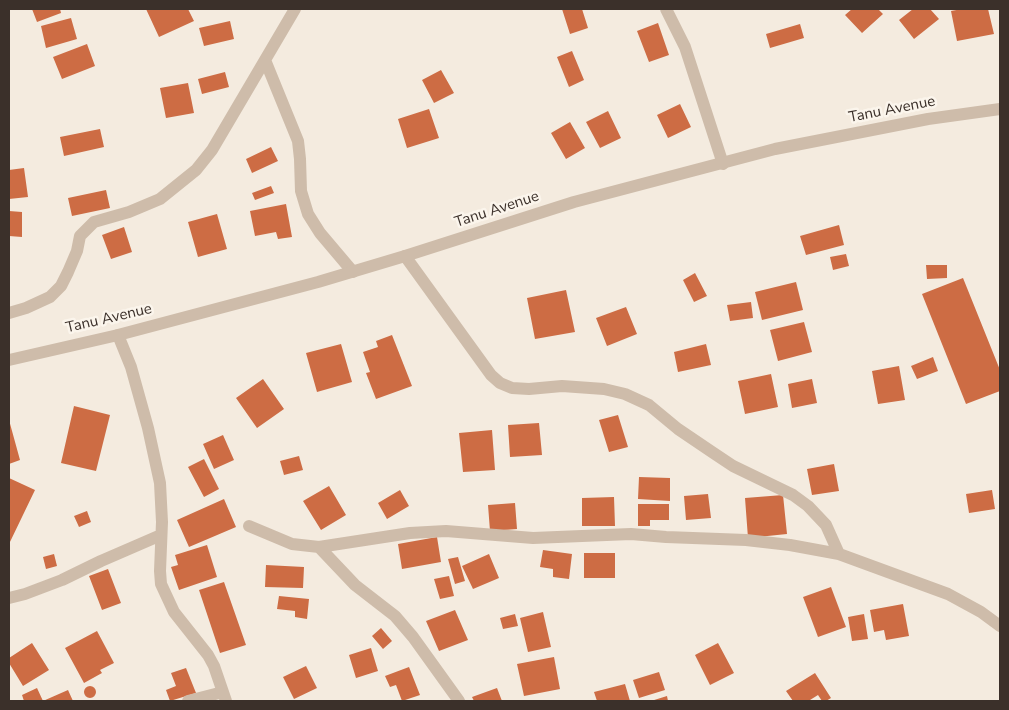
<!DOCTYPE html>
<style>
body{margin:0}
#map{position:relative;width:1009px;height:710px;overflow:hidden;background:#f4ebdf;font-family:"Nunito Sans",sans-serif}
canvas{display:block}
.frame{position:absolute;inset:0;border:10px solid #3b302a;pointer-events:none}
</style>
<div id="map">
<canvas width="1009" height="710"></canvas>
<div class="frame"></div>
</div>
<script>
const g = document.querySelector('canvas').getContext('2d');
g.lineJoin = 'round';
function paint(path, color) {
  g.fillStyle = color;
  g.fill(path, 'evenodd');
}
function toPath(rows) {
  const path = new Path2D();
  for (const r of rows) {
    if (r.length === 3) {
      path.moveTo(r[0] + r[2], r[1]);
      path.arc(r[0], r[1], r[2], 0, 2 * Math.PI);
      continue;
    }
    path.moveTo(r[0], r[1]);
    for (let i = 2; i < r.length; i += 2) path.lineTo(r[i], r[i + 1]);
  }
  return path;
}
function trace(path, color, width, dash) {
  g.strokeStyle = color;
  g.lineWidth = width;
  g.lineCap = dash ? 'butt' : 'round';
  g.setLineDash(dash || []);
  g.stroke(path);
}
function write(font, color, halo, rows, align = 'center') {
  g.font = font + ' "Nunito Sans",sans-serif';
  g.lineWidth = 5;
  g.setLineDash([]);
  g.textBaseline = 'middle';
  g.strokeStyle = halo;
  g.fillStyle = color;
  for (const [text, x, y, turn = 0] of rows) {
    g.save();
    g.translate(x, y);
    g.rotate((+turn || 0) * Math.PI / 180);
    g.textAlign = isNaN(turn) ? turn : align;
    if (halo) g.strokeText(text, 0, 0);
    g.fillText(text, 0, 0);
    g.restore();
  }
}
paint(toPath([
 [32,9,60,9,61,13,37,22],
 [146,9,188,9,194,21,159,37],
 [562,9,582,9,588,28,570,34],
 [852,9,878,9,883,14,862,33,845,15],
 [913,9,930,9,939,19,914,39,899,20],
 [962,9,988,9,994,34,957,41,951,11],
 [71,18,77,39,46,48,41,26],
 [230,21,234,39,204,46,199,28],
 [658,23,669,55,649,62,637,31],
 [800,24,804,38,770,48,766,34],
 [87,44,95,66,62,79,53,57],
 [572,51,584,80,569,87,557,57],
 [441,70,454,93,434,103,422,80],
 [225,72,229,87,202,94,198,79],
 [188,83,194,113,166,118,160,88],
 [680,104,691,127,668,138,657,115],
 [429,109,439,138,407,148,398,119],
 [608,111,621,138,600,148,586,122],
 [570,122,585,148,566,159,551,133],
 [100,129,104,147,64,156,60,137],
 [271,147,278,161,252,173,246,159],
 [24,168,28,197,9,199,9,170],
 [271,186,274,193,255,200,252,193],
 [106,190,110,208,72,216,68,198],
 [286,204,292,237,278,239,276,232,255,236,250,211],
 [9,211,22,212,22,237,9,236],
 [217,214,227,249,198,257,188,222],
 [839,225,844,245,806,255,800,236],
 [124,227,132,252,111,259,102,235],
 [846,254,849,266,833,270,830,257],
 [926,265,947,265,947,278,927,279],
 [695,273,707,296,694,302,683,280],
 [963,278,1000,370,1000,391,966,404,922,294],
 [796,282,803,310,762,320,755,292],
 [566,290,575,332,535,339,527,298],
 [751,302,753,318,730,321,727,305],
 [626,307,637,334,607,346,596,318],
 [804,322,812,352,778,361,770,330],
 [392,335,412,386,376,399,366,373,370,372,363,352,378,347,376,341],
 [341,344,352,382,317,392,306,353],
 [706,344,711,365,678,372,674,352],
 [933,357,938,371,917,379,911,366],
 [899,366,905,400,878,404,872,371],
 [771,374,778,407,745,414,738,381],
 [263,379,284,409,257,428,236,398],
 [812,379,817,403,792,408,788,384],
 [74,406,110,415,96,471,61,463],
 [618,415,628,447,609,452,599,420],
 [9,420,20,460,9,464],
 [539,423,542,455,510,457,508,425],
 [492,430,495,470,463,472,459,433],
 [223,435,234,460,214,469,203,444],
 [299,456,303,470,284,475,280,461],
 [204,459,219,489,204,497,188,467],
 [834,464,839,491,812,495,807,469],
 [639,477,670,478,670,501,638,499],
 [9,478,35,490,9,544],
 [329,486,346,515,321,530,303,501],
 [400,490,409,506,387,519,378,503],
 [992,490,995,509,969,513,966,494],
 [708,494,711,518,686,520,684,496],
 [783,495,787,534,748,538,745,498],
 [614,497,615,526,582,526,582,498],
 [224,499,236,527,189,547,177,520],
 [515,503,517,529,490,531,488,505],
 [638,504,669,504,669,520,650,520,650,526,638,526],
 [87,511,91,522,79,527,74,516],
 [437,537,441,562,402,569,398,544],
 [207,545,217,577,179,590,171,567,178,565,175,555],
 [543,550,572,554,569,579,553,577,553,569,540,567],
 [584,553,615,553,615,578,584,578],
 [54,554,57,566,46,569,43,557],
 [489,554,499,578,473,589,462,566],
 [458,557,465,581,455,584,448,559],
 [266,565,304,567,303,588,265,587],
 [108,569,121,603,102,610,89,576],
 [449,576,454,596,440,599,434,579],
 [224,582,246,645,220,653,199,590],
 [831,587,846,627,818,637,803,597],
 [279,596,309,599,307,619,295,617,295,611,277,609],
 [903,604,909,636,886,640,884,630,874,632,870,610],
 [455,610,468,640,439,651,426,621],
 [543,612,551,647,528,652,520,618],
 [515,614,518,626,503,629,500,618],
 [864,614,868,639,852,641,848,617],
 [381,628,392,641,383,649,372,636],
 [97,631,114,663,100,670,102,673,84,683,65,648],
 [32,643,49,670,23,686,9,663,9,658],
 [718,643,734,673,710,685,695,655],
 [371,648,378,671,356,678,349,655],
 [554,657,560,689,524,696,517,664],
 [306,666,317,688,294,699,283,677],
 [409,667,420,695,402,701,396,685,390,687,385,676],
 [186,668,196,693,170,701,166,690,176,686,171,673],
 [659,672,665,690,639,698,633,680],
 [815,673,831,698,826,701,822,701,818,695,810,700,812,701,793,701,786,691],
 [625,684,630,701,597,701,594,692],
 [90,692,6],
 [37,688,43,701,68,690,73,701,24,701,22,695],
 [497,688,502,701,474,701,472,697],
 [667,696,668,701,651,701]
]), '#cd6c44');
trace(toPath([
 [666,9,685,47,723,164],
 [265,60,298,141,300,159,301,191,308,214,320,233,353,272],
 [405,256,491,375,500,383,512,388,529,389,562,386,604,389,625,394,649,405,678,429,712,452,733,466,793,495,808,506,826,525,839,554],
 [9,313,26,308,50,297,61,286,68,272,77,251,80,236,94,222,129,212,160,199,196,170,212,150,295,9],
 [118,335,131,367,148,428,160,483,162,522,160,571,161,584,174,612,208,655,214,666,226,701],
 [249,526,292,544,319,547,410,533,446,531,533,538,631,534,666,537,746,540,790,545,839,554,948,594,981,612,1000,626],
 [319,547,355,585,395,616,413,637,459,701],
 [9,598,25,594,62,580,101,561,161,535],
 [188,701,223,692]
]), '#cebcaa', 12);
trace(toPath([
 [9,360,118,335,318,282,405,256,574,202,775,149,928,119,1000,109]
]), '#cebcaa', 12);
write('15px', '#3b302a', '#fbf5ec', [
 ["Tanu Avenue",892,110,-11],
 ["Tanu Avenue",497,210,-18],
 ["Tanu Avenue",109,319,-13]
]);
</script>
